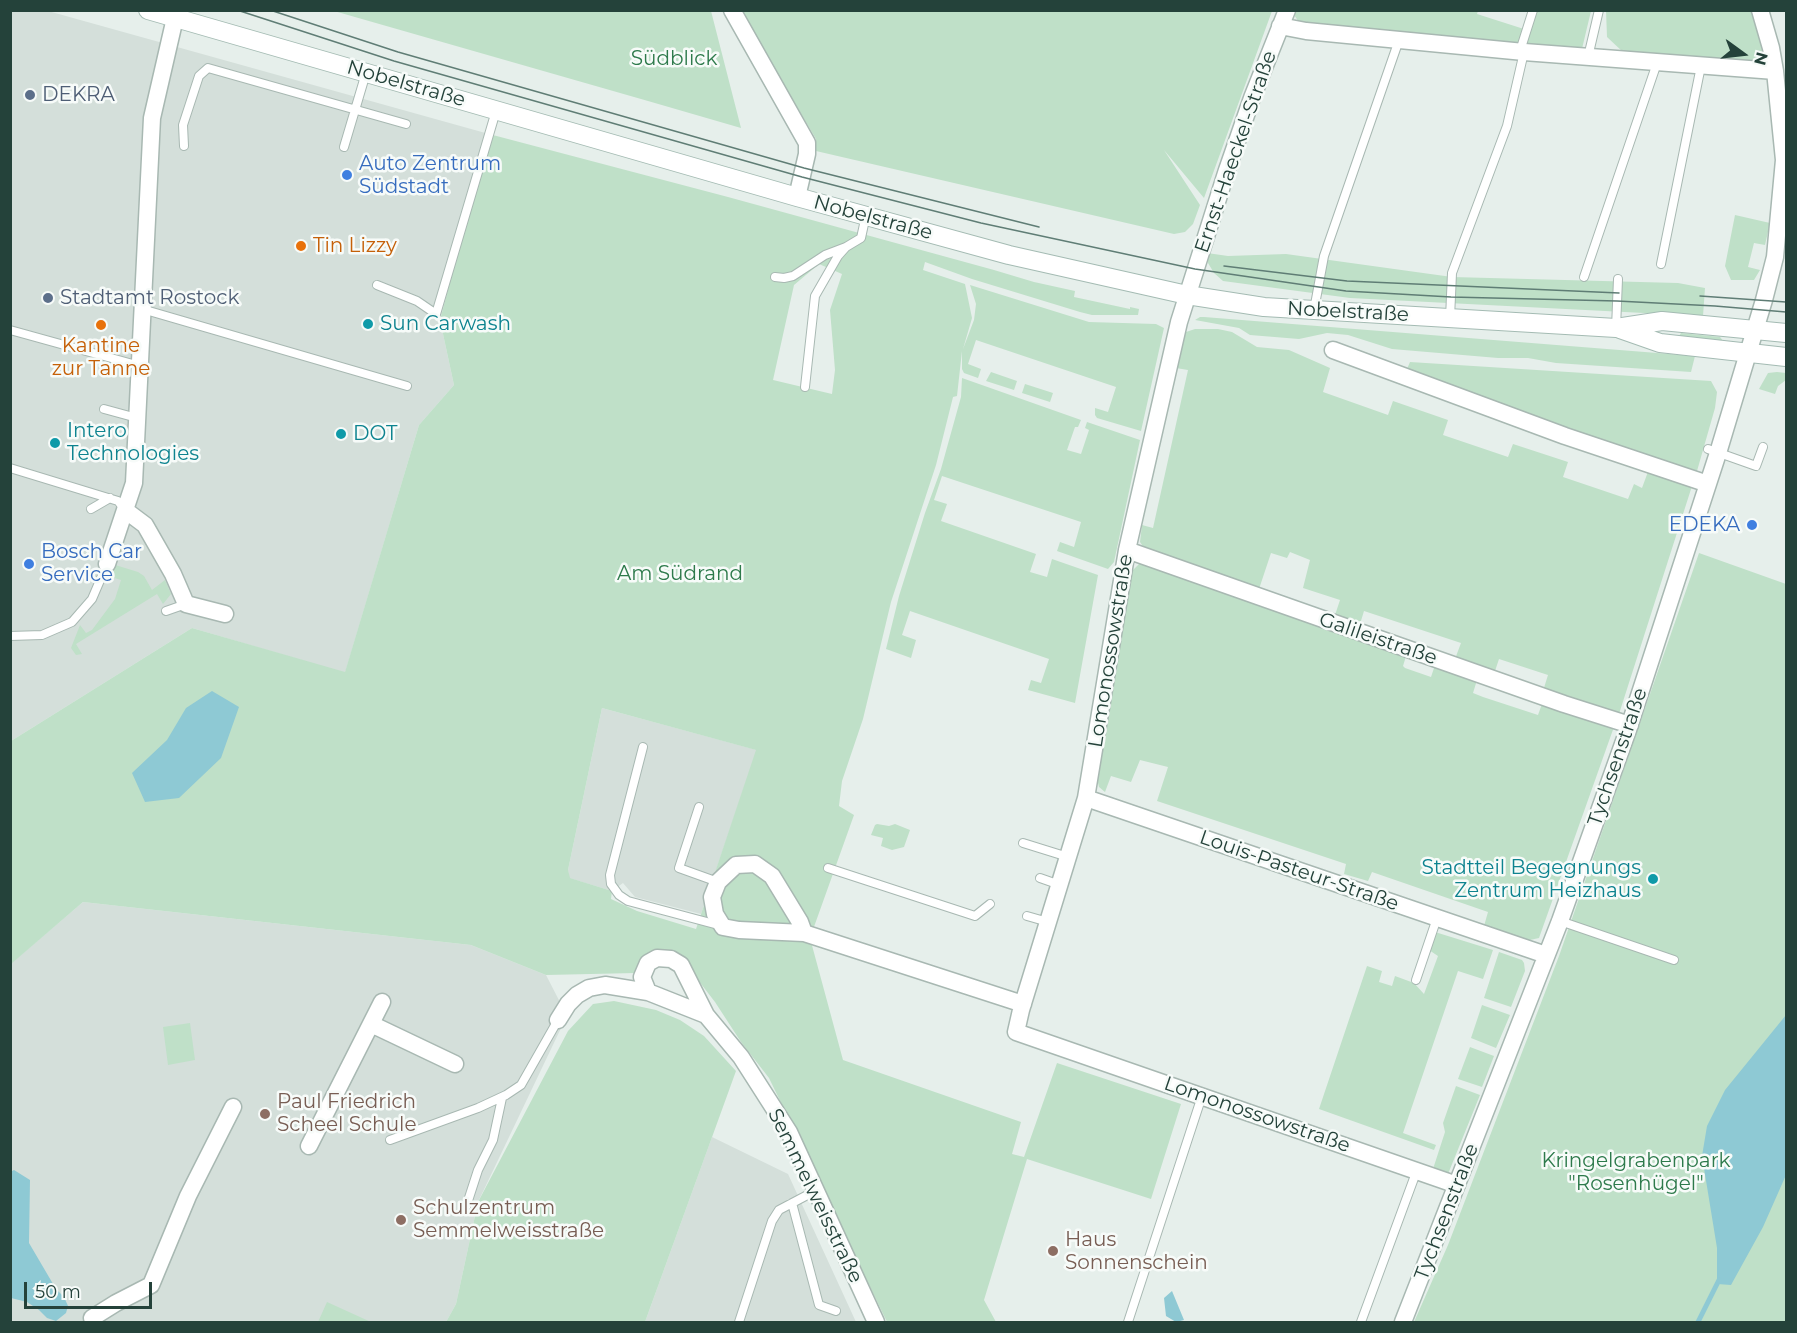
<!DOCTYPE html>
<meta charset="utf-8">
<style>
body{margin:0}
#map{position:relative;width:1797px;height:1333px;overflow:hidden;background:#e6efeb;font-family:Montserrat,sans-serif}
canvas{display:block}
.frame{position:absolute;inset:0;border:12px solid #24423a;pointer-events:none}
.north{position:absolute;left:1713px;top:24px;width:60px;height:60px;-webkit-text-stroke:4px #f7fbf9;paint-order:stroke;rotate:105deg;font-size:16px;font-weight:700;line-height:24px;text-align:center;color:#24423a}
.north::after{content:'';display:block;margin:auto;width:21px;height:27px;background:#24423a;clip-path:polygon(50% 0,100% 100%,50% 72%,0 100%)}
.scale{position:absolute;left:24px;top:1282px;width:128px;height:27px;box-sizing:border-box;border:3px solid #24423a;border-top:0;padding-left:8px;font-size:18px;line-height:21px;white-space:nowrap;color:#24423a;-webkit-text-stroke:4px #f7fbf9;paint-order:stroke}
</style>
<div id="map">
<canvas width="1797" height="1333"></canvas>
<div class="frame"></div>
<div class="north">N</div>
<div class="scale">50 m</div>
</div>
<script>
const g = document.querySelector('canvas').getContext('2d');
g.lineJoin = 'round';
function paint(path, color) {
  g.fillStyle = color;
  g.fill(path, 'evenodd');
}
function toPath(rows) {
  const path = new Path2D();
  for (const r of rows) {
    path.moveTo(r[0], r[1]);
    for (let i = 2; i < r.length; i += 2) path.lineTo(r[i], r[i + 1]);
  }
  return path;
}
function trace(path, color, width, dash) {
  g.strokeStyle = color;
  g.lineWidth = width;
  g.lineCap = dash ? 'butt' : 'round';
  g.setLineDash(dash || []);
  g.stroke(path);
}
function write(font, color, halo, rows, align = 'center') {
  g.font = font + ' Montserrat,sans-serif';
  g.lineWidth = 5;
  g.setLineDash([]);
  g.textBaseline = 'middle';
  g.strokeStyle = halo;
  g.fillStyle = color;
  for (const [text, x, y, turn = 0] of rows) {
    g.save();
    g.translate(x, y);
    g.rotate((+turn || 0) * Math.PI / 180);
    g.textAlign = isNaN(turn) ? turn : align;
    if (halo) g.strokeText(text, 0, 0);
    g.fillText(text, 0, 0);
    g.restore();
  }
}
paint(toPath([
 [11,11,48,11,489,134,440,320,454,385,419,425,345,673,192,628,11,741],
 [602,708,757,750,701,914,635,897,623,883,612,891,569,878,568,870],
 [83,902,471,945,546,975,563,1008,562,1026,478,1202,456,1304,446,1322,14,1322,11,1321,10,964],
 [712,1137,788,1174,856,1322,645,1322]
]), '#d4dfda');
paint(toPath([
 [1296,10,1478,11,1477,14,1527,30,1533,11,1591,11,1581,53,1301,25,1294,15],
 [1606,10,1753,11,1766,67,1624,53,1607,37],
 [334,11,711,11,741,128,648,101],
 [740,11,1272,11,1204,198,1164,150,1200,205,1193,224,1185,232,1174,234,816,151,816,139],
 [489,134,728,197,994,270,1034,282,1075,291,1074,297,1130,309,1130,307,1139,309,1138,315,1092,315,1080,312,972,279,925,262,923,270,965,284,972,318,963,349,974,320,976,304,970,285,1089,322,1156,324,1164,328,1141,431,1097,418,1095,415,1095,408,1108,412,1116,387,976,340,968,364,981,369,978,378,964,373,962,369,962,351,957,396,953,397,936,465,891,602,863,719,842,781,839,806,854,815,810,938,843,1060,1021,1122,1012,1154,1024,1157,1057,1063,1181,1104,1151,1199,1027,1159,984,1300,996,1322,887,1322,769,1078,741,1042,715,1002,698,980,689,963,676,953,656,949,643,962,636,973,546,975,471,945,83,902,11,964,11,741,192,628,345,672,419,425,454,385,440,320],
 [819,264,842,274,830,310,835,370,832,394,773,380,794,285],
 [602,708,756,750,696,929,637,911,611,899,612,891,570,878,568,870],
 [1735,215,1770,223,1765,245,1754,243,1748,267,1760,270,1754,280,1731,280,1725,266],
 [1207,253,1228,256,1286,254,1452,277,1678,283,1705,288,1703,316,1350,298,1223,281,1214,273,1208,263],
 [1200,317,1204,317,1695,356,1691,372,1556,363,1528,358,1498,358,1392,349,1348,335,1327,333,1299,339,1250,335,1239,328,1195,320],
 [1195,329,1218,329,1232,332,1257,347,1289,350,1330,368,1323,392,1388,415,1393,401,1448,420,1443,435,1508,457,1513,444,1568,462,1563,477,1628,499,1634,484,1642,488,1649,469,1692,486,1619,714,1543,691,1548,675,1499,659,1494,674,1455,659,1461,643,1364,611,1360,624,1335,615,1340,600,1303,588,1310,560,1290,552,1287,558,1271,553,1258,592,1144,548,1140,542,1142,525,1153,528,1188,370,1176,368,1186,332],
 [1681,333,1720,337,1724,342,1679,336],
 [1410,362,1711,381,1717,392,1715,408,1697,471,1686,474,1407,369],
 [991,372,1017,381,1014,390,986,381],
 [1777,372,1786,373,1786,380,1778,386,1775,394,1759,389,1768,373],
 [962,378,1081,420,1078,427,1075,427,1067,450,1081,454,1089,430,1085,428,1087,422,1140,440,1114,562,1108,569,1057,551,1060,542,1074,547,1081,522,942,476,934,500,947,504,941,521,1036,554,1030,572,1047,577,1052,559,1098,575,1075,703,1028,690,1031,680,1041,683,1049,659,910,611,902,635,916,640,911,658,886,649,899,596,925,513,941,469,961,397],
 [1025,384,1053,393,1050,402,1022,393],
 [1699,553,1786,584,1786,1322,1414,1322,1448,1245,1559,956],
 [1146,563,1407,653,1403,666,1405,668,1431,677,1435,665,1477,680,1473,693,1483,697,1538,715,1543,701,1615,724,1539,938,1530,940,1484,926,1488,912,1372,872,1368,881,1344,874,1346,864,1157,801,1168,767,1140,760,1131,782,1111,776,1105,792,1099,787,1097,779,1132,571,1139,564],
 [112,564,138,572,144,576,152,590,165,580,171,594,163,604,157,594,76,644,82,654,76,655,71,648,80,625,86,633,92,630,115,599,121,580,108,576],
 [877,824,889,826,895,824,910,830,904,847,892,850,881,846,883,838,871,835,875,825],
 [1435,932,1493,950,1483,979,1458,971,1403,1133,1436,1145,1434,1150,1319,1109,1367,966,1382,971,1379,982,1392,986,1395,976,1414,983,1424,994,1438,956,1429,950],
 [1499,952,1522,960,1524,963,1525,971,1511,1007,1484,998],
 [614,1001,656,1010,680,1020,704,1036,736,1071,645,1322,446,1322,456,1304,478,1202,568,1031,593,1004],
 [1482,1005,1510,1015,1496,1048,1471,1038],
 [190,1023,195,1060,168,1065,163,1027],
 [1470,1047,1494,1056,1482,1087,1458,1079],
 [1456,1086,1480,1095,1448,1174,1433,1169,1445,1132,1443,1123],
 [327,1302,371,1322,318,1322]
]), '#bfe0c8');
paint(toPath([
 [212,691,239,707,221,758,179,798,145,802,132,773,167,740,186,708],
 [1786,1015,1786,1175,1763,1227,1731,1285,1717,1284,1717,1248,1702,1156,1707,1126,1725,1090],
 [14,1170,30,1180,29,1243,56,1289,64,1297,68,1306,66,1313,56,1321,47,1318,39,1310,27,1302,11,1298,10,1172],
 [1172,1291,1184,1320,1176,1322,1166,1316,1164,1298]
]), '#8ec9d4');
trace(toPath([
 [1698,1322,1719,1280]
]), '#8ec9d4', 5);
const lane = toPath([
 [1520,51,1533,10],
 [1588,57,1599,10],
 [184,146,183,125,199,76,208,68,406,124],
 [344,147,366,73],
 [1661,264,1701,66],
 [775,277,784,278,793,276,825,255,846,247,861,238,866,215],
 [1584,277,1657,63],
 [377,285,417,301,436,314,496,111],
 [142,309,407,386],
 [1314,310,1324,256,1399,40],
 [1450,318,1452,273,1507,126,1524,52],
 [1616,328,1618,279],
 [10,330,140,366],
 [805,387,815,296,838,256,846,247],
 [104,409,137,418],
 [1708,449,1756,466,1763,447],
 [10,468,118,501,125,510],
 [91,509,110,498],
 [166,611,186,604],
 [10,636,42,635,72,622,92,599,107,564],
 [643,747,610,875,611,884,619,895,628,901,722,926],
 [699,807,679,868,718,882],
 [1023,843,1068,857],
 [828,868,975,916,990,904],
 [1040,878,1060,885],
 [1027,916,1048,922],
 [1560,921,1674,960],
 [1416,980,1437,918],
 [390,1140,478,1108,506,1095,521,1085,558,1020],
 [792,1203,819,1305,836,1311],
 [466,1207,478,1170,493,1140,502,1098],
 [739,1322,772,1221,779,1210,815,1191],
 [1128,1322,1202,1096],
 [1361,1322,1417,1170]
]);
const street = toPath([
 [732,10,807,143,807,154,797,197],
 [1287,10,1252,98,1227,170,1179,322,1127,550,1086,798,1021,1010,1016,1032,1457,1185],
 [1280,26,1306,31,1524,52,1775,71],
 [1333,350,1565,436,1708,484],
 [125,510,145,525,173,574,186,604,225,614],
 [1127,550,1564,704,1630,725],
 [107,564,134,483,152,118,175,18],
 [1086,798,1546,955],
 [804,933,739,930,723,927,715,914,712,897,718,882,736,865,755,864,772,876,800,922,804,933,1023,1004],
 [648,992,642,977,648,963,657,958,671,959,681,965,706,1015],
 [558,1020,568,1004,577,995,589,988,605,985,648,992,706,1015,741,1057,789,1132,876,1322],
 [371,1024,455,1064],
 [309,1146,382,1002],
 [92,1318,116,1303,151,1285,188,1196,233,1107],
 [1403,1322,1560,921,1628,730,1718,453,1764,300,1775,257,1784,160,1775,71,1771,48,1760,10]
]);
const secondary = toPath([
 [148,10,797,197,1009,255,1187,295,1264,307,1616,328,1662,321,1786,333],
 [1620,329,1660,343,1786,357]
]);
trace(lane, '#a8b8b2', 10);
trace(street, '#a8b8b2', 19);
trace(secondary, '#a4bbb3', 20);
trace(lane, '#fff', 8);
trace(street, '#fff', 16);
trace(secondary, '#fff', 18);
trace(toPath([
 [237,10,394,61,802,177,981,223,1195,269,1346,291,1451,297,1617,301,1715,306,1786,312],
 [270,10,398,52,804,168,1039,227],
 [1224,266,1347,281,1619,293],
 [1700,296,1786,302]
]), '#5f7d75', 1.5);
for (const [x, y, r, color] of [
 [30,95,6,"#5c6f8a"],
 [347,175,6,"#3f7fe0"],
 [301,246,6,"#e8710a"],
 [48,298,6,"#5c6f8a"],
 [368,324,6,"#0f9aa8"],
 [101,325,6,"#e8710a"],
 [341,434,6,"#0f9aa8"],
 [55,443,6,"#0f9aa8"],
 [1752,525,6,"#3f7fe0"],
 [29,564,6,"#3f7fe0"],
 [1653,879,6,"#0f9aa8"],
 [265,1114,6,"#8d6e63"],
 [401,1220,6,"#8d6e63"],
 [1053,1251,6,"#8d6e63"]
]) {
  const dot = new Path2D();
  dot.arc(x, y, r, 0, 2 * Math.PI);
  g.fillStyle = color;
  g.fill(dot);
  trace(dot, '#f7fbf9', 2);
}
write('20px', '#2d7a4b', '#f7fbf9', [
 ["Südblick",674,59],
 ["Am Südrand",680,574],
 ["Kringelgrabenpark",1636,1161],
 ["\"Rosenhügel\"",1636,1184]
]);
write('20px', '#24423a', '#f7fbf9', [
 ["Nobelstraße",406,84,16],
 ["Ernst-Haeckel-Straße",1236,152,-71],
 ["Nobelstraße",873,218,15],
 ["Nobelstraße",1348,312,3],
 ["Galileistraße",1378,639,19],
 ["Lomonossowstraße",1111,651,-81],
 ["Tychsenstraße",1618,757,-71],
 ["Louis-Pasteur-Straße",1299,871,19],
 ["Lomonossowstraße",1257,1115,19],
 ["Semmelweisstraße",815,1196,64],
 ["Tychsenstraße",1447,1212,-69]
]);
write('20px', '#4e5e75', '#f7fbf9', [
 ["DEKRA",42,95],
 ["Stadtamt Rostock",60,298]
], 'left');
write('20px', '#366cbe', '#f7fbf9', [
 ["Auto Zentrum",359,164],
 ["Südstadt",359,187],
 ["EDEKA",1740,525,"right"],
 ["Bosch Car",41,552],
 ["Service",41,575]
], 'left');
write('20px', '#c56008', '#f7fbf9', [
 ["Tin Lizzy",313,246],
 ["Kantine",101,346,"center"],
 ["zur Tanne",101,369,"center"]
], 'left');
write('20px', '#0d838f', '#f7fbf9', [
 ["Sun Carwash",380,324],
 ["Intero",67,431],
 ["Technologies",67,454],
 ["DOT",353,434],
 ["Stadtteil Begegnungs",1641,868,"right"],
 ["Zentrum Heizhaus",1641,891,"right"]
], 'left');
write('20px', '#785e54', '#f7fbf9', [
 ["Paul Friedrich",277,1102],
 ["Scheel Schule",277,1125],
 ["Schulzentrum",413,1208],
 ["Semmelweisstraße",413,1231],
 ["Haus",1065,1240],
 ["Sonnenschein",1065,1263]
], 'left');
</script>
